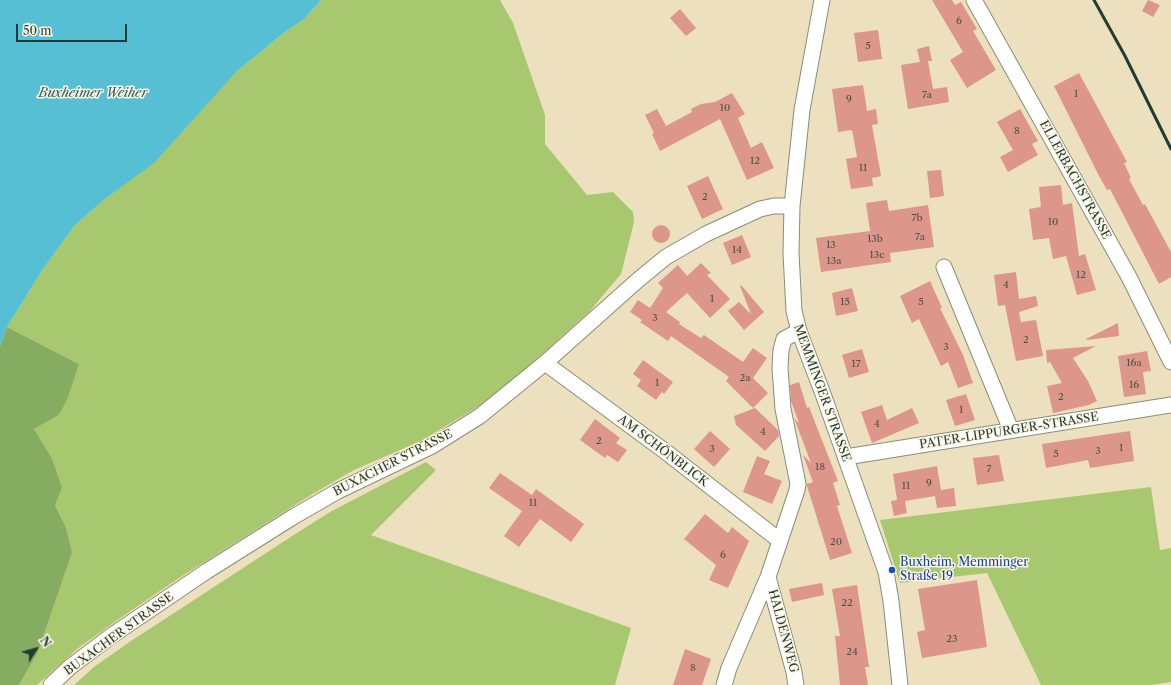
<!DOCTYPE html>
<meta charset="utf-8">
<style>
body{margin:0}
#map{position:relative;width:1171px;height:685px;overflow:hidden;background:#ede0bf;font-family:"Libre Caslon Text",serif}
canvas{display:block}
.north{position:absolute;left:16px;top:629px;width:40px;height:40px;-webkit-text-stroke:3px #fcf5e5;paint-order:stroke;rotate:53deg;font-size:11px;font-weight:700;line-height:16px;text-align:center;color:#1f3d34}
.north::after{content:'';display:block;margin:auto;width:14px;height:18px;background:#1f3d34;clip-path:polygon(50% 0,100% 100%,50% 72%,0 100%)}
.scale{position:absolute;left:16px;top:24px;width:111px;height:18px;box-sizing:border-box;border:2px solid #1f3d34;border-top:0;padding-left:5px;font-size:12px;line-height:14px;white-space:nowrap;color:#1f3d34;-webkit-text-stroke:3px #fcf5e5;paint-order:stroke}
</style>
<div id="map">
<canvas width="1171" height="685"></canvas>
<div class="north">N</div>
<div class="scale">50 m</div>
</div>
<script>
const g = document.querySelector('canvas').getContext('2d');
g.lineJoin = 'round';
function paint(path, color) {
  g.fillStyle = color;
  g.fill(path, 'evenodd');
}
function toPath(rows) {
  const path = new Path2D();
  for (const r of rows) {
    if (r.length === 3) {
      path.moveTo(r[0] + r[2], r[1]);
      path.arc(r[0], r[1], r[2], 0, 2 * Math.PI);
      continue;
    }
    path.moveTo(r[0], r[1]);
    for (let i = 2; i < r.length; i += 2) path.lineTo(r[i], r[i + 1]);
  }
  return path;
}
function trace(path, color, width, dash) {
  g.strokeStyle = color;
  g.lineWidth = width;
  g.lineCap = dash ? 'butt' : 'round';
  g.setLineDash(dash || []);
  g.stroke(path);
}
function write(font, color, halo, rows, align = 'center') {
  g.font = font + ' "Libre Caslon Text",serif';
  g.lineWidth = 3;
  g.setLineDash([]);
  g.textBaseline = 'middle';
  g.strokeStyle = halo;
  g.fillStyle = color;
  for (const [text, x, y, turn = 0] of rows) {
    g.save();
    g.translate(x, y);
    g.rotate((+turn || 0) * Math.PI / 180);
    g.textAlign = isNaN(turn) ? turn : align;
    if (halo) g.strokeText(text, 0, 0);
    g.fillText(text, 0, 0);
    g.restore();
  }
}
paint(toPath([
 [321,0,500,0,513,23,545,115,545,144,587,195,613,192,633,212,634,222,621,274,589,312,518,376,489,400,421,441,354,470,311,495,179,578,116,621,77,649,37,685,19,685,37,654,65,525,55,505,34,429,59,415,79,364,7,327,43,269,75,225,106,198,236,72,281,35,304,19],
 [426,462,436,470,371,535,631,628,615,685,74,685,94,667,128,643,289,538,330,512],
 [1151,487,1160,550,1171,548,1171,682,1151,685,1041,685,987,573,900,583,880,520]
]), '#a8c870');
paint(toPath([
 [7,327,79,364,68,397,59,415,34,429,52,459,62,488,55,505,65,525,72,552,37,654,19,685,0,685,0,346]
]), '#86ac62');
paint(toPath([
 [0,0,321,0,304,19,281,35,236,72,154,163,106,198,75,225,43,269,7,327,0,346]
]), '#57bfd4');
paint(toPath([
 [932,0,952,0,955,5,961,2,977,29,973,31,996,70,967,88,950,60,963,52],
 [1148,0,1160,5,1153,17,1142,11],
 [680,9,696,28,686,36,670,18],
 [878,30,882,59,858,62,854,33],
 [929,46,932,61,928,61,933,89,947,87,949,102,908,109,901,65,920,62,917,49],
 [1079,73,1127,162,1124,163,1131,178,1129,179,1143,205,1145,204,1171,252,1171,277,1159,284,1110,189,1107,190,1099,176,1054,86],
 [863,85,867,111,876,109,878,124,872,125,881,176,872,178,873,186,851,189,846,159,857,157,852,130,838,132,832,89],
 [732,93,745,114,738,118,751,148,762,142,774,168,747,180,720,119,660,151,652,134,654,133,645,115,657,109,666,126,692,112,691,109,701,104,715,102],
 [1020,109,1038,141,1032,144,1038,155,1008,172,1000,157,1013,150,997,122],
 [941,170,944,196,930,198,927,171],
 [708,176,723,209,702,219,687,186],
 [1061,185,1063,205,1072,203,1079,256,1085,254,1096,290,1077,295,1066,256,1053,259,1049,238,1033,240,1029,209,1041,207,1039,187],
 [887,200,889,211,928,205,934,247,890,253,891,262,821,272,816,238,870,231,866,203],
 [661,234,9],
 [742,235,751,257,732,265,723,243],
 [701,263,711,273,707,275,730,299,710,318,687,293,666,312,680,322,679,324,701,338,704,335,743,362,753,348,767,358,753,378,768,393,753,408,726,381,729,377,671,336,668,341,640,322,642,320,630,312,638,300,650,308,663,288,658,283,678,265,687,276],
 [1016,272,1019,299,1036,296,1038,306,1019,312,1021,322,1036,320,1043,356,1016,361,1005,305,998,306,994,275],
 [930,281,942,308,940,308,963,355,973,383,958,388,948,362,941,366,919,319,912,323,900,296],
 [741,285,764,312,744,330,728,311,739,302,751,314,740,286],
 [852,288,858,311,836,316,832,293],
 [1118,323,1119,336,1087,340,1086,339],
 [1096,346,1073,358,1088,381,1097,401,1089,405,1053,413,1047,386,1062,383,1050,362,1047,363,1046,350],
 [862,349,869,372,849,378,842,355],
 [1147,351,1151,371,1143,372,1146,394,1124,397,1118,356],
 [643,360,673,382,664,394,662,392,656,400,637,386,641,380,633,374],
 [799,382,807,408,809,407,838,481,833,483,840,505,837,506,852,553,830,560,807,486,807,484,813,482,803,455,811,463,794,418,799,423,791,401,790,385],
 [966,394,975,420,955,426,946,400],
 [882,405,887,420,912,408,919,423,872,443,861,412],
 [755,408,778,430,779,436,765,451,736,425,734,416],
 [595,419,620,438,616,443,627,450,618,462,607,455,605,458,580,440],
 [710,431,730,449,714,467,694,449],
 [1130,431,1134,461,1090,468,1088,460,1046,468,1042,444],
 [999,455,1004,481,977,485,973,458],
 [757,456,770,461,764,474,782,481,772,504,743,492],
 [937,466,941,490,954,488,956,506,937,508,935,496,905,501,907,513,894,516,891,501,897,500,893,474],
 [500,473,532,495,536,489,584,524,571,542,540,519,519,547,504,536,522,511,489,488],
 [705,514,728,533,732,527,749,541,728,588,709,580,716,565,684,539],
 [977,580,987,647,922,658,917,632,925,630,918,589],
 [822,583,824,595,792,602,789,589],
 [857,585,869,667,865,667,868,685,840,685,835,636,840,636,832,589],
 [685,649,711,659,702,685,673,685]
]), '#dc968a');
const minor = toPath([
 [822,0,802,110,792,206,791,253,794,311,799,331,823,394,886,572,891,601,900,685],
 [974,0,1129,277,1171,362],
 [944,267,1011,430],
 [545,363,666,452,779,540],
 [846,457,1171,405],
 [768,577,794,672,796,685],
 [51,685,70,667,111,636,207,571,293,517,338,491,432,446,480,416,545,363,638,280,666,257,706,234,760,209,774,206,792,206],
 [724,685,729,668,768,577,797,490,798,484,783,409,780,368,781,350,784,339,799,331]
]);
trace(minor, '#868e7a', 17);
trace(minor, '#fff', 15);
trace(toPath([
 [1094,0,1125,56,1171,149]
]), '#1f3d34', 3);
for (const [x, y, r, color] of [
 [892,570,4,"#1a4fb4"]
]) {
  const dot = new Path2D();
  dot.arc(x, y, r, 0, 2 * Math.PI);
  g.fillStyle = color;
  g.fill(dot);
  trace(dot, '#fcf5e5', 1.5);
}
write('10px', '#4e534a', null, [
 ["6",959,21],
 ["5",868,46],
 ["1",1076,94],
 ["7a",927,95],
 ["9",849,99],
 ["10",725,108],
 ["8",1017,131],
 ["12",755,161],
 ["11",863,168],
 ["2",705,197],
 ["7b",917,218],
 ["10",1053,222],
 ["7a",920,237],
 ["13b",875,239],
 ["13",831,245],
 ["14",737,250],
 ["13c",877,255],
 ["13a",834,261],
 ["12",1081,275],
 ["4",1006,285],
 ["1",712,299],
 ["15",845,302],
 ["5",921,302],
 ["3",655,318],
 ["2",1026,340],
 ["3",946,347],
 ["16a",1134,363],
 ["17",856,364],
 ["2a",745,378],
 ["1",657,383],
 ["16",1134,385],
 ["2",1061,397],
 ["1",961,410],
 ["4",877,424],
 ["4",763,432],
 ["2",599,441],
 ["1",1121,448],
 ["3",712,449],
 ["3",1098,451],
 ["5",1056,454],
 ["18",820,467],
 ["7",989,469],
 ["9",929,483],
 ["11",906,486],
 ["11",533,503],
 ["20",836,542],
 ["6",723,555],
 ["22",847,603],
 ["23",952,639],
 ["24",852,652],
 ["8",693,668]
]);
write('12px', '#1f3d34', '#fcf5e5', [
 ["ELLERBACHSTRASSE",1075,180,61],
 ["MEMMINGER STRASSE",822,393,70],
 ["PATER-LIPPURGER-STRASSE",1009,431,-9],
 ["AM SCHÖNBLICK",663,451,37],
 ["BUXACHER STRASSE",393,463,-27],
 ["HALDENWEG",783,631,75],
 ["BUXACHER STRASSE",119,634,-36]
]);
write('12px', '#164399', '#fcf5e5', [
 ["Buxheim, Memminger",900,563],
 ["Straße 19",900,577]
], 'left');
write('italic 13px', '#2d5e5c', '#fcf5e5', [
 ["Buxheimer Weiher",93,93]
]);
</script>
